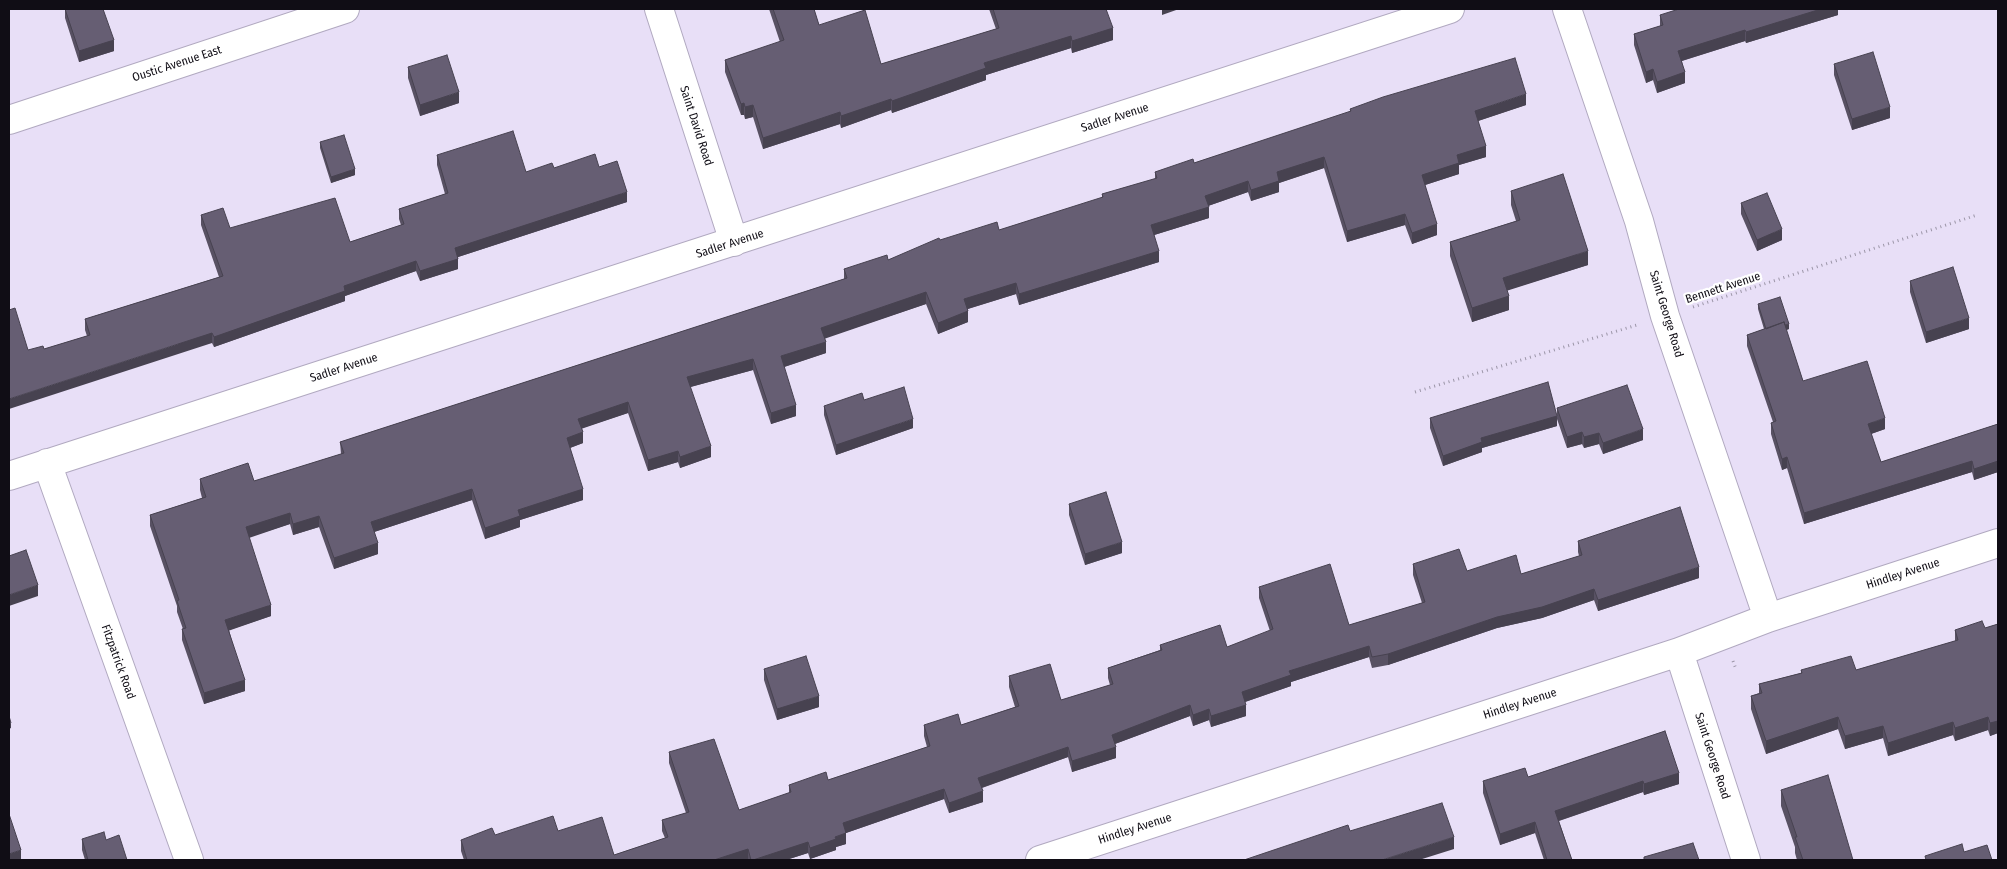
<!DOCTYPE html>
<style>
body{margin:0}
#map{position:relative;width:2007px;height:869px;overflow:hidden;background:#e8dff7;font-family:"Fira Sans Condensed",sans-serif}
canvas{display:block}
.frame{position:absolute;inset:0;border:10px solid #100d15;pointer-events:none}
</style>
<div id="map">
<canvas width="2007" height="869"></canvas>
<div class="frame"></div>
</div>
<script>
const g = document.querySelector('canvas').getContext('2d');
g.lineJoin = 'round';
function toPath(rows) {
  const path = new Path2D();
  for (const r of rows) {
    path.moveTo(r[0], r[1]);
    for (let i = 2; i < r.length; i += 2) path.lineTo(r[i], r[i + 1]);
  }
  return path;
}
function trace(path, color, width, dash) {
  g.strokeStyle = color;
  g.lineWidth = width;
  g.lineCap = dash ? 'butt' : 'round';
  g.setLineDash(dash || []);
  g.stroke(path);
}
function paint(path, color) {
  g.fillStyle = color;
  g.fill(path, 'evenodd');
}
function write(font, color, halo, rows, align = 'center') {
  g.font = font + ' "Fira Sans Condensed",sans-serif';
  g.lineWidth = 4.5;
  g.setLineDash([]);
  g.textBaseline = 'middle';
  g.strokeStyle = halo;
  g.fillStyle = color;
  for (const [text, x, y, turn = 0] of rows) {
    g.save();
    g.translate(x, y);
    g.rotate((+turn || 0) * Math.PI / 180);
    g.textAlign = isNaN(turn) ? turn : align;
    if (halo) g.strokeText(text, 0, 0);
    g.fillText(text, 0, 0);
    g.restore();
  }
}
const minor = toPath([
 [659,9,734,242],
 [1567,9,1639,221,1665,316,1768,618],
 [9,120,345,9],
 [47,463,189,860],
 [9,476,1450,9],
 [1679,652,1746,860],
 [1040,860,1679,652,1768,618,1998,543]
]);
trace(minor, '#b1a9c0', 30);
trace(toPath([
 [1693,307,1977,215],
 [1415,392,1637,325],
 [1733,661,1736,669]
]), '#9c96a8', 3, [1, 4]);
trace(minor, '#fff', 28);
paint(toPath([
 [65,9,103,9,114,51,79,62,65,18],
 [769,9,814,9,819,25,881,64,996,29,989,9,1106,9,1113,40,1072,53,1071,48,986,75,986,80,892,113,891,110,841,128,840,124,763,149,753,117,745,119,744,115,741,115,725,72,725,60,780,42],
 [1838,9,1838,15,1746,43,1745,41,1682,61,1685,83,1657,93,1653,80,1646,83,1634,45,1634,34,1660,26,1660,15],
 [1834,64,1890,118,1852,130,1834,75],
 [408,67,459,103,420,116,408,78],
 [1526,105,1478,121,1486,157,1459,165,1459,174,1425,185,1437,235,1412,244,1405,225,1347,242,1324,168,1279,183,1279,192,1251,201,1248,192,1208,206,1209,218,1154,235,1159,262,1019,305,1016,294,968,309,968,322,938,334,926,304,824,338,826,353,784,367,796,416,771,424,753,370,690,387,711,457,680,468,678,462,648,471,628,413,582,428,583,443,570,448,583,500,520,520,520,527,485,539,472,500,374,532,378,554,334,569,319,527,293,535,290,524,249,537,271,616,229,630,245,691,204,704,182,640,182,629,183,629,177,612,177,606,150,526,150,515,202,498,200,490,200,479,254,481,341,454,340,442,844,279,844,269,888,260,940,240,999,230,1102,198,1102,194,1155,179,1155,172,1194,163,1350,112,1350,109],
 [320,142,355,175,331,183,320,148],
 [437,155,526,172,554,168,599,167,627,202,458,257,458,269,420,281,416,271,345,296,345,301,214,347,212,343,28,350,44,349,87,336,85,330,85,319,219,277,201,225,201,215,230,228,350,242,401,225,399,219,399,209,445,194,437,165],
 [1511,191,1588,265,1507,290,1509,310,1472,322,1450,256,1450,242,1516,221,1511,205],
 [1741,203,1782,240,1757,251,1741,214],
 [1910,281,1969,329,1926,343,1910,292],
 [1758,304,1789,329,1786,330,1803,381,1885,429,1871,434,1881,462,1998,424,1998,472,1974,480,1972,472,1804,524,1787,468,1782,470,1771,434,1771,423,1773,422,1747,346,1747,335,1764,329,1758,309],
 [824,406,913,428,836,455,824,415],
 [1557,408,1643,440,1603,454,1599,444,1584,448,1582,444,1567,448,1557,419,1557,426,1482,448,1482,452,1443,466,1430,428,1430,418,1557,416],
 [1069,504,1122,553,1085,565,1069,515],
 [1578,541,1699,578,1598,611,1594,600,1542,618,1497,628,1388,665,1372,668,1369,657,1291,682,1291,686,1245,702,1246,716,1211,727,1209,720,1193,726,1190,716,1115,744,1116,758,1072,772,1068,757,982,788,983,802,949,813,944,799,846,833,846,844,836,847,836,850,810,859,808,853,786,860,464,860,461,851,461,840,495,835,558,831,614,855,665,838,662,831,662,820,686,813,669,763,669,752,739,810,789,793,789,785,828,780,927,747,924,736,924,725,961,725,1015,707,1009,687,1009,676,1061,700,1110,685,1108,678,1108,668,1160,650,1160,645,1227,647,1270,631,1259,598,1259,587,1349,625,1422,603,1413,575,1413,564,1467,571,1521,574,1579,556,1578,552],
 [1998,624,1998,733,1990,736,1988,730,1955,741,1953,735,1888,756,1883,738,1845,749,1838,729,1766,754,1751,709,1751,696,1759,693,1759,684,1801,673,1801,670,1856,670,1955,641,1955,630,1985,628],
 [764,669,819,707,777,720,764,680],
 [1665,731,1679,784,1644,795,1643,792,1559,821,1572,860,1544,860,1535,833,1500,845,1483,793,1483,781,1528,777],
 [1781,790,1853,860,1797,860,1795,853,1795,847,1781,806],
 [82,839,106,840,127,860,85,860,82,850]
]), '#585163');
paint(toPath([
 [1162,9,1179,9,1162,15],
 [1821,9,1838,9,1838,15,1746,43,1746,32],
 [1113,28,1113,40,1072,53,1072,41],
 [1745,30,1745,41,1678,62,1678,51],
 [1071,36,1071,48,986,75,986,80,892,113,892,101,984,63],
 [114,40,114,51,79,62,79,51],
 [1653,69,1653,80,1646,83,1646,72],
 [1685,72,1685,83,1657,93,1657,82],
 [459,92,459,103,420,116,420,105],
 [1526,94,1526,105,1475,122,1475,111],
 [891,99,891,110,841,128,841,116],
 [744,103,744,115,741,115,741,104],
 [753,105,753,117,745,119,745,107],
 [1890,107,1890,118,1852,130,1852,119],
 [840,112,840,124,763,149,763,138],
 [1486,146,1486,157,1459,165,1459,174,1422,186,1422,175,1457,155],
 [1324,157,1324,168,1279,183,1279,192,1251,201,1251,190,1277,172],
 [355,169,355,175,331,183,331,177],
 [1248,181,1248,192,1205,207,1205,196],
 [627,192,627,202,455,258,455,248],
 [1209,207,1209,218,1151,236,1151,225],
 [1405,214,1405,225,1347,242,1347,231],
 [1437,224,1437,235,1412,244,1412,233],
 [1782,229,1782,240,1757,251,1757,240],
 [1159,251,1159,262,1019,305,1019,294],
 [1588,251,1588,265,1503,292,1503,278],
 [458,259,458,269,420,281,420,271],
 [416,261,416,271,345,296,345,301,214,347,214,337,344,286],
 [1016,283,1016,294,964,310,964,299],
 [926,292,926,304,821,340,821,328],
 [1509,296,1509,310,1472,322,1472,308],
 [968,311,968,322,938,334,938,323],
 [1969,318,1969,329,1926,343,1926,332],
 [1789,324,1789,329,1766,336,1766,330],
 [212,333,212,343,9,409,9,399],
 [826,342,826,353,781,368,781,356],
 [753,359,753,370,687,388,687,377],
 [628,402,628,413,578,430,578,419],
 [796,405,796,416,771,424,771,413],
 [1557,416,1557,426,1482,448,1482,452,1443,466,1443,456,1481,438],
 [1885,418,1885,429,1868,435,1868,424],
 [913,419,913,428,836,455,836,445],
 [1643,429,1643,440,1603,454,1603,443],
 [583,432,583,443,567,449,567,438],
 [1582,432,1582,444,1567,448,1567,437],
 [1599,433,1599,444,1584,448,1584,437],
 [711,446,711,457,680,468,680,457],
 [678,451,678,462,648,471,648,460],
 [1787,457,1787,468,1782,470,1782,459],
 [1972,461,1972,472,1804,524,1804,513],
 [1998,461,1998,472,1974,480,1974,469],
 [472,489,472,500,371,533,371,522],
 [583,489,583,500,520,520,520,527,485,539,485,528,518,510],
 [290,513,290,524,246,539,246,527],
 [319,516,319,527,293,535,293,524],
 [1122,542,1122,553,1085,565,1085,554],
 [378,543,378,554,334,569,334,558],
 [1699,567,1699,578,1598,611,1598,600],
 [38,585,38,596,9,606,9,595],
 [1594,589,1594,600,1542,618,1497,628,1388,665,1388,654,1497,617],
 [271,605,271,616,225,632,225,620],
 [1369,646,1369,657,1291,682,1291,686,1242,703,1242,692,1289,671],
 [245,680,245,691,204,704,204,693],
 [819,696,819,707,777,720,777,709],
 [1190,705,1190,716,1112,745,1112,735],
 [1246,705,1246,716,1211,727,1211,716],
 [1209,709,1209,720,1193,726,1193,715],
 [1838,717,1838,729,1766,754,1766,741],
 [1988,717,1988,730,1955,741,1955,728],
 [1998,721,1998,733,1990,736,1990,723],
 [1953,722,1953,735,1888,756,1888,743],
 [11,723,11,728,9,729,9,724],
 [1883,726,1883,738,1845,749,1845,736],
 [1068,747,1068,757,978,789,978,778],
 [1116,747,1116,758,1072,772,1072,761],
 [1679,773,1679,784,1644,795,1644,784],
 [1643,781,1643,792,1555,822,1555,811],
 [944,789,944,799,843,834,843,823],
 [983,791,983,802,949,813,949,803],
 [1535,822,1535,833,1500,845,1500,834],
 [846,833,846,844,836,847,836,850,810,859,810,848],
 [1454,837,1454,849,1419,860,1382,860],
 [808,842,808,853,786,860,753,860],
 [748,849,748,860,714,860],
 [21,850,21,860,9,860,9,854]
]), '#474250');
const building = toPath([
 [65,9,103,9,114,40,79,51,65,9],
 [773,9,814,9,819,25,865,10,881,64,999,28,993,9,1106,9,1113,28,1072,41,1071,36,984,63,986,68,892,101,891,99,841,116,840,112,763,138,753,105,745,107,744,103,741,104,725,60,784,40,773,9],
 [1679,9,1821,9,1746,32,1745,30,1678,51,1685,72,1657,82,1653,69,1646,72,1634,34,1663,25,1660,15,1679,9],
 [1873,52,1890,107,1852,119,1834,64,1873,52],
 [447,55,459,92,420,105,408,67,447,55],
 [1515,58,1526,94,1475,111,1486,146,1457,155,1459,163,1422,175,1437,224,1412,233,1405,214,1347,231,1324,157,1277,172,1279,181,1251,190,1248,181,1205,196,1209,207,1151,225,1159,251,1019,294,1016,283,964,299,968,311,938,323,926,292,821,328,826,342,781,356,796,405,771,413,753,359,687,377,711,446,680,457,678,451,648,460,628,402,578,419,583,432,567,438,583,489,518,510,520,516,485,528,472,489,371,522,378,543,334,558,319,516,293,524,290,513,246,527,271,605,225,620,245,680,204,693,182,629,186,628,177,601,179,600,150,515,206,497,200,479,248,463,254,481,344,453,340,442,847,278,844,269,887,255,888,260,939,238,940,240,997,222,999,230,1103,197,1102,194,1157,178,1155,172,1193,159,1194,163,1351,111,1350,109,1383,97,1515,58],
 [513,131,526,172,552,163,554,168,595,154,599,167,617,161,627,192,455,248,458,259,420,271,416,261,344,286,345,291,214,337,212,333,9,399,9,310,15,308,28,350,43,346,44,349,90,335,85,319,223,276,201,215,223,208,230,228,335,198,350,242,404,224,399,209,448,193,437,155,513,131],
 [344,135,355,169,331,177,320,142,344,135],
 [1563,174,1588,251,1503,278,1509,296,1472,308,1450,242,1520,220,1511,191,1563,174],
 [1767,193,1782,229,1757,240,1741,203,1767,193],
 [1953,267,1969,318,1926,332,1910,281,1953,267],
 [1780,297,1789,324,1785,325,1784,322,1766,329,1758,304,1780,297],
 [1784,322,1803,381,1867,361,1885,418,1868,424,1881,462,1998,424,1998,461,1974,469,1972,461,1804,513,1787,457,1782,459,1771,423,1776,421,1747,335,1784,322],
 [1548,382,1557,416,1481,438,1482,442,1443,456,1430,418,1548,382],
 [1627,385,1643,429,1603,443,1599,433,1584,437,1582,432,1567,437,1557,408,1627,385],
 [904,387,913,419,836,445,824,406,862,393,864,400,904,387],
 [1106,492,1122,542,1085,554,1069,504,1106,492],
 [1680,507,1699,567,1598,600,1594,589,1542,607,1497,617,1388,654,1372,657,1369,646,1289,671,1291,675,1242,692,1246,705,1211,716,1209,709,1193,715,1190,705,1112,735,1116,747,1072,761,1068,747,978,778,983,791,949,803,944,789,843,823,846,833,835,837,836,839,810,848,808,842,753,860,751,860,748,849,714,860,467,860,461,840,492,828,495,835,553,816,558,831,602,817,614,855,668,837,662,820,689,812,669,752,714,739,739,810,791,792,789,785,826,772,828,780,930,746,924,725,958,714,961,725,1019,706,1009,676,1050,664,1061,700,1113,684,1108,668,1162,650,1160,645,1220,625,1227,647,1273,629,1259,587,1330,564,1349,625,1425,602,1413,564,1459,549,1467,571,1516,555,1521,574,1582,555,1578,541,1680,507],
 [26,550,38,585,9,595,9,556,26,550],
 [1982,621,1985,628,1998,624,1998,721,1990,723,1988,717,1955,728,1953,722,1888,743,1883,726,1845,736,1838,717,1766,741,1751,696,1762,693,1759,684,1802,673,1801,670,1851,656,1856,670,1958,640,1955,630,1982,621],
 [806,656,819,696,777,709,764,669,806,656],
 [9,716,11,723,9,724,9,716],
 [1665,731,1679,773,1644,784,1643,781,1555,811,1572,860,1547,860,1535,822,1500,834,1483,781,1525,768,1528,777,1665,731],
 [1828,775,1853,860,1803,860,1795,837,1797,837,1781,790,1828,775],
 [1442,803,1454,837,1382,860,1244,860,1348,825,1350,831,1442,803],
 [9,814,21,850,9,854,9,814],
 [104,832,106,840,119,835,127,860,88,860,82,839,104,832],
 [1693,843,1699,860,1644,860,1644,857,1693,843],
 [1962,844,1964,852,1987,845,1992,860,1926,860,1925,856,1962,844]
]);
paint(building, '#665e73');
trace(building, '#474250', 1);
write('12px', '#100d15', '#fff', [
 ["Oustic Avenue East",177,64,-18],
 ["Sadler Avenue",1115,118,-18],
 ["Saint David Road",696,126,72],
 ["Sadler Avenue",730,244,-18],
 ["Bennett Avenue",1723,288,-18],
 ["Saint George Road",1666,314,73],
 ["Sadler Avenue",344,368,-18],
 ["Hindley Avenue",1903,574,-18],
 ["Fitzpatrick Road",118,662,70],
 ["Hindley Avenue",1520,704,-18],
 ["Saint George Road",1712,756,72],
 ["Hindley Avenue",1135,829,-18]
]);
</script>
